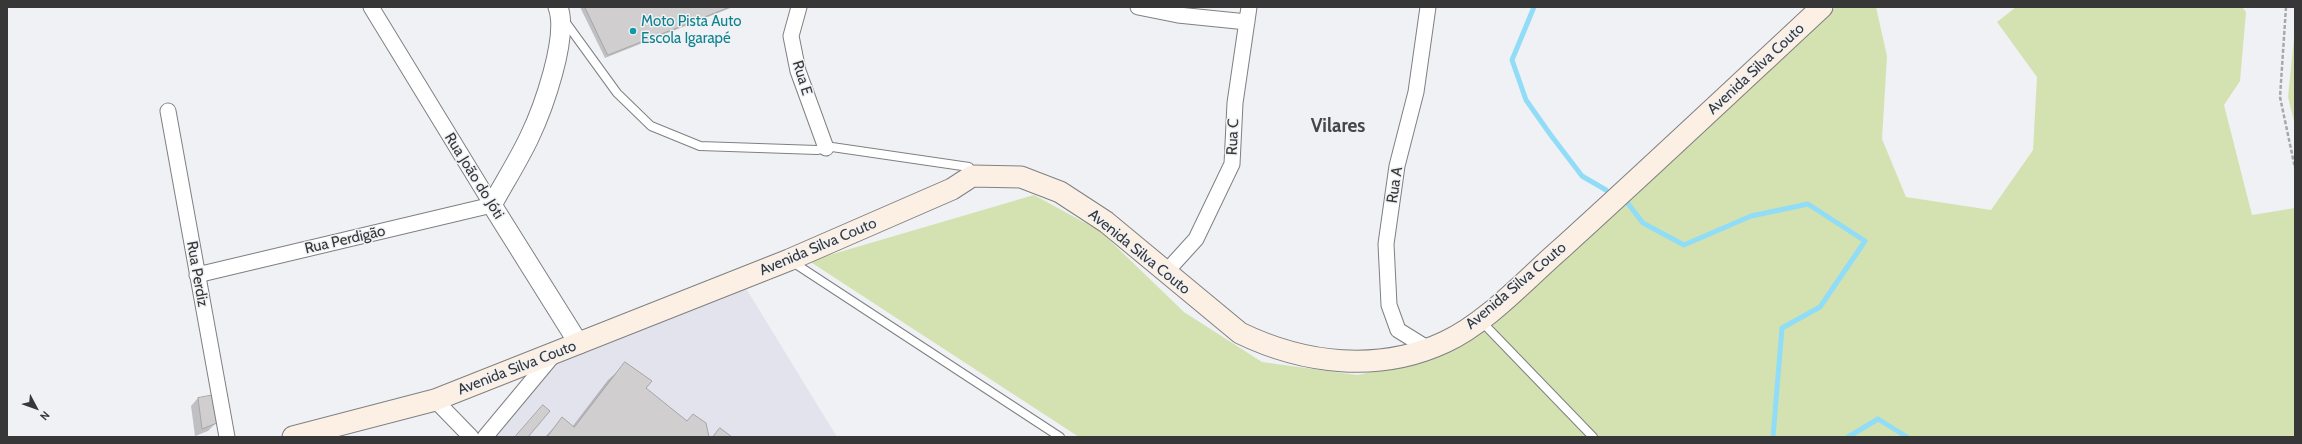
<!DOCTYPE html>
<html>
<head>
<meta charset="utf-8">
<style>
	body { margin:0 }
	#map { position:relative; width:2302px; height:444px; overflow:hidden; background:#f0f1f4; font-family:Cabin,sans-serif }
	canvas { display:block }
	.frame { position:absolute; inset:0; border:8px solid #373738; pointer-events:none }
	.north { position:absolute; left:16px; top:388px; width:40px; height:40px; -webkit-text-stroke:3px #f0f1f4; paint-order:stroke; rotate:131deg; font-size:11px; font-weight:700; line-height:16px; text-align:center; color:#373738 }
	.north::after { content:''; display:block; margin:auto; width:14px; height:18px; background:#373738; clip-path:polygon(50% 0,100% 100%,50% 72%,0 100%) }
</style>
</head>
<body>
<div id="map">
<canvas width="2302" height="444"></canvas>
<div class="frame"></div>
<div class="north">N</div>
</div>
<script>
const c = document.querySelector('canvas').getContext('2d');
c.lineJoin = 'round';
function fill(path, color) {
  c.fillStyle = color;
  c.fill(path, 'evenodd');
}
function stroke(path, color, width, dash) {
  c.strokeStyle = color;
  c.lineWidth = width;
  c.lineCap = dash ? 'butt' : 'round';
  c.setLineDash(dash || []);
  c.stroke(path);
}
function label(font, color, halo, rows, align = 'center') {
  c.font = font + ' Cabin,sans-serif';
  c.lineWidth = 3;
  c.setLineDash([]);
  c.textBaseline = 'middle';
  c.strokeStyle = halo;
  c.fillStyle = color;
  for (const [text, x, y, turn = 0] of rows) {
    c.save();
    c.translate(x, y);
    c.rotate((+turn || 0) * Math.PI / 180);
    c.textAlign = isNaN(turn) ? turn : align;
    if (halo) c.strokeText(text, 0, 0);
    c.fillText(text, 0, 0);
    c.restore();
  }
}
const built = new Path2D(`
	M 736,272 L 837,437 L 491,437 L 574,336 Z`);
const green = new Path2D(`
	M 1837,7 L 1876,7 L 1887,56 L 1882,139 L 1906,197 L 1991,210 L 2033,150 L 2037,77 L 1997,22 L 2016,7 L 2242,7 L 2246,12 L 2240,81 L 2224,105 L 2252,215 L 2295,208 L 2295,437 L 1079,437 L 809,261 L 1034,195 L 1100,231 L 1184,312 L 1262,362 L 1357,375 L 1415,363 L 1496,318 L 1620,210 L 1828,12 Z
	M 2295,28 L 2295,125 L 2288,97 Z`);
const shadow = new Path2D(`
	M 580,7 L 733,7 L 605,58 Z
	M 627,363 L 650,381 L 645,388 L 707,437 L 545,437 L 562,419 L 572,427 L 608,380 Z
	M 198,398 L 216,423 L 208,431 L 195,436 L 191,406 Z`);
const stream = new Path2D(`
	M 1534,7 L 1512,60 L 1526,100 L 1550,134 L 1582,176 L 1606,190
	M 1626,201 L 1643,223 L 1684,245 L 1751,216 L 1808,204 L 1865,241 L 1820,307 L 1782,328 L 1773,437
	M 1848,437 L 1878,419 L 1907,437`);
const building = new Path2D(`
	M 585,7 L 730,7 L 608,55 Z
	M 625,362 L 652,381 L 646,388 L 687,421 L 693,414 L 706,423 L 709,437 L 547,437 L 562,417 L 574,427 Z
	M 214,395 L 217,423 L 202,429 L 198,398 Z
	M 543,405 L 550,411 L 528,437 L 515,437 Z
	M 720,428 L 732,437 L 713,437 Z`);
const path = new Path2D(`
	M 2286,7 L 2280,97 L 2295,168`);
const service = new Path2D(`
	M 564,20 L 617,93 L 651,126 L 700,146 L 817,150 L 832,147 L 969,167 L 972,175
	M 791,261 L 1060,437
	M 1481,321 L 1593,437`);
const minor = new Path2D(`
	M 799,7 L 791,36 L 798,71 L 826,148
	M 1138,7 L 1178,15 L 1247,22
	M 168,111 L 227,437
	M 1166,272 L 1196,239 L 1232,164 L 1235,103 L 1249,7
	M 197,275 L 492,205 L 371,7
	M 1427,348 L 1398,330 L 1389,305 L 1386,244 L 1397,166 L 1416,92 L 1428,7
	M 435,400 L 471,437
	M 485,437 L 555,353`);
const tertiary = new Path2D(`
	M 558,7 C 569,37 543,109 529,138 C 518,161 504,183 492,205 L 579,344`);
const secondary = new Path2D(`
	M 293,437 L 435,400 L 789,260 L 952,189 L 972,176 L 1021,177 L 1060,192 L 1106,222 L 1240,333 C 1304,364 1379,373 1445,342 C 1488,322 1527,278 1563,247 C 1650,168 1736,87 1822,7`);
const markers = [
	[633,31,4,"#0f9aa8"]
];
const cultureNames = [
	["Moto Pista Auto",641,22],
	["Escola Igarapé",641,39]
];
const streetNames = [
	["Avenida Silva Couto",1756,69,-43],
	["Rua E",802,78,73],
	["Rua C",1233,137,-87],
	["Rua João do Jóti",474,176,58],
	["Rua A",1395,185,-81],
	["Rua Perdigão",345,240,-13],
	["Avenida Silva Couto",818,247,-23],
	["Avenida Silva Couto",1139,252,39],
	["Rua Perdiz",197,274,80],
	["Avenida Silva Couto",1516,286,-40],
	["Avenida Silva Couto",517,368,-21]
];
const districtNames = [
	["Vilares",1338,126]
];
fill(built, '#e2e3ed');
fill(green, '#d4e2b1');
fill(shadow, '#0003');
stroke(stream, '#91ddf7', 5);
fill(building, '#d1cecf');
stroke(building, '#a8a5a6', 1);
stroke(service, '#7f8083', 10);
stroke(minor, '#7f8083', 17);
stroke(tertiary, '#7f8083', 21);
stroke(secondary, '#7f8083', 23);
stroke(path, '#a7a8aa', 2.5, [4, 2]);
stroke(service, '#fff', 8);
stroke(minor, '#fff', 15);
stroke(tertiary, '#fff', 19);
stroke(secondary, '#fcf0e4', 21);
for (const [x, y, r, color] of markers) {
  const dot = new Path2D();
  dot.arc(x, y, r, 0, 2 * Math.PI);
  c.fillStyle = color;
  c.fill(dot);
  stroke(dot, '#f0f1f4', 1.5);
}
label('15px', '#0d838f', '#f0f1f4', cultureNames, 'left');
label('15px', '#373738', '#f0f1f4', streetNames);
label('bold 19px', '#464649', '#f0f1f4', districtNames);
</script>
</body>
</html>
